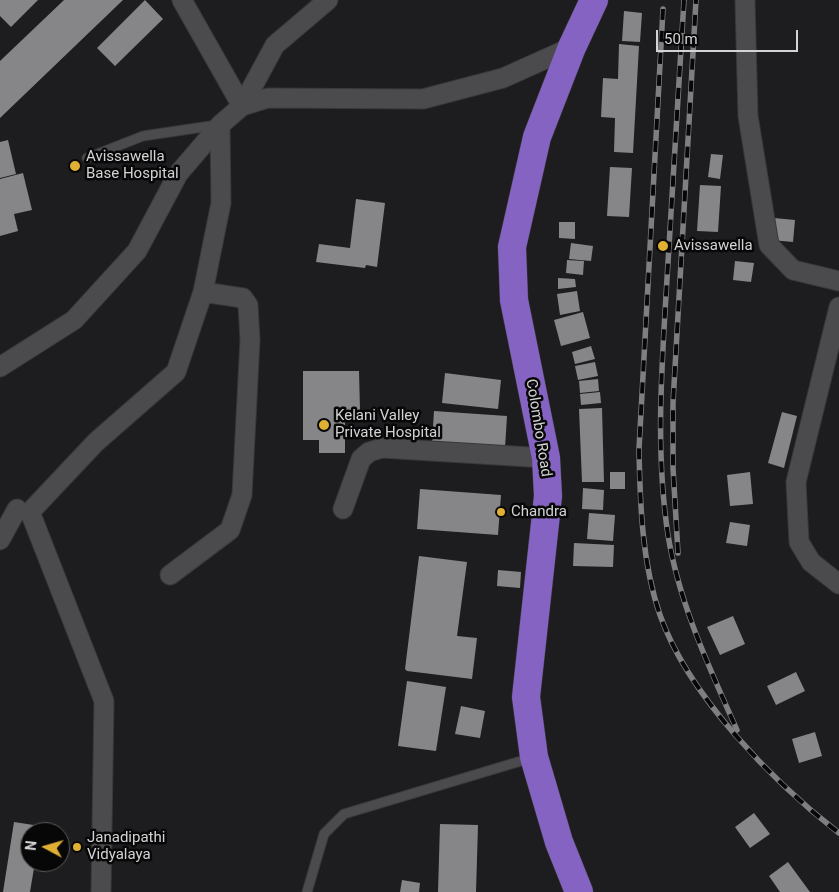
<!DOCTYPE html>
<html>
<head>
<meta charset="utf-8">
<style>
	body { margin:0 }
	#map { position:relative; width:839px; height:892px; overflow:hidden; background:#1d1d1f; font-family:Roboto,sans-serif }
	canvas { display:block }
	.north { position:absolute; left:20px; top:822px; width:50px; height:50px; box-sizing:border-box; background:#080708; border:1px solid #59595a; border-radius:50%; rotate:276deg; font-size:14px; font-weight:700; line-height:20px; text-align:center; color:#d3d3d5 }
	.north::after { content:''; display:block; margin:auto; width:18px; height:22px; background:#dfb034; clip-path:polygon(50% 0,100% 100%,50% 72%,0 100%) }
	.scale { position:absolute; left:656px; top:30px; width:142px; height:22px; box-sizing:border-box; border:2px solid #d3d3d5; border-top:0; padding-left:6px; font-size:15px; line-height:18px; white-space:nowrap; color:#d3d3d5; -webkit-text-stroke:4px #080708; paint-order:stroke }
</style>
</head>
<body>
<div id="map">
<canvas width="839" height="892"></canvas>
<div class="north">N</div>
<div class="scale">50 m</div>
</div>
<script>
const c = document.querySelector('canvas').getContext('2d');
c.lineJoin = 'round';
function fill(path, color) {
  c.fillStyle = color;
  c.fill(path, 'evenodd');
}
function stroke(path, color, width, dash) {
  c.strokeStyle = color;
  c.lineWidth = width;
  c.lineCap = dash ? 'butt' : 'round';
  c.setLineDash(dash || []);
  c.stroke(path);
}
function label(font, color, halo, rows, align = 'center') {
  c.font = font + ' Roboto,sans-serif';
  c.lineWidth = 5;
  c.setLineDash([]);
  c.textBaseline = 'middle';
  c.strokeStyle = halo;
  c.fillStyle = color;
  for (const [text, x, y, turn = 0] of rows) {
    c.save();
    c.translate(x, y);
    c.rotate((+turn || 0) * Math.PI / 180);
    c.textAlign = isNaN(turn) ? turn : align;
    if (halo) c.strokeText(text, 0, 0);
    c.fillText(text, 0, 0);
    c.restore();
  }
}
const building = new Path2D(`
	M 0,0 L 38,0 L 11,27 L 0,16 Z
	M 64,0 L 123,0 L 0,118 L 0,61 Z
	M 145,0 L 163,19 L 115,66 L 97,48 Z
	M 624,11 L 642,13 L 640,42 L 622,41 Z
	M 619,44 L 639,46 L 633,153 L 614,152 L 615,118 L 601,117 L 603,78 L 618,79 Z
	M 8,140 L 16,174 L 0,178 L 0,142 Z
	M 711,154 L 723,155 L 720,179 L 708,177 Z
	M 610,167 L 632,168 L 629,217 L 607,216 Z
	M 23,173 L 32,210 L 14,214 L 18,231 L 0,236 L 0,179 Z
	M 700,185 L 721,186 L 718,232 L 697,231 Z
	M 356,199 L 385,203 L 377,267 L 366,265 L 365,268 L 316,262 L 319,244 L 350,248 Z
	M 774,218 L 795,220 L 793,242 L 771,240 Z
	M 559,222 L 575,222 L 575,239 L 559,238 Z
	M 571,243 L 593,246 L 591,261 L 569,259 Z
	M 567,260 L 584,261 L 583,275 L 566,273 Z
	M 735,261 L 754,263 L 751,282 L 733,280 Z
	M 558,278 L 575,279 L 576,287 L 558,289 Z
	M 577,291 L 580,311 L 560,315 L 557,294 Z
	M 583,312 L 590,338 L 561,346 L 554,320 Z
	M 591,346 L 595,359 L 575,364 L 572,352 Z
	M 595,362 L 598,376 L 578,380 L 575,366 Z
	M 303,371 L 359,371 L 360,410 L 345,410 L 345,453 L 319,453 L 319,440 L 303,440 Z
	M 445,373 L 501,380 L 498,409 L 442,403 Z
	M 598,379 L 599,391 L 580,393 L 579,381 Z
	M 600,392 L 601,403 L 581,405 L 580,394 Z
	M 602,408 L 604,482 L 582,482 L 579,409 Z
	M 434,411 L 507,416 L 505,448 L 432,443 Z
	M 782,412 L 797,416 L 784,468 L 768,463 Z
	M 610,472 L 625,472 L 625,489 L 610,489 Z
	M 750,472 L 753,504 L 730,506 L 727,475 Z
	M 583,488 L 604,490 L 603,510 L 582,509 Z
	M 420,489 L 501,495 L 498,535 L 417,529 Z
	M 589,513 L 615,515 L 613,541 L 587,539 Z
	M 730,522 L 750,525 L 747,546 L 726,543 Z
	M 574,543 L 614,545 L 613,567 L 573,566 Z
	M 419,556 L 467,562 L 457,636 L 477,638 L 472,679 L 407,671 L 405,669 Z
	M 498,570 L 521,572 L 520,588 L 497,586 Z
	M 733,616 L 745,644 L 720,655 L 707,627 Z
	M 796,672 L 805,691 L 776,705 L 767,686 Z
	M 407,681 L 446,687 L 436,751 L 398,746 Z
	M 461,706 L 485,711 L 480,738 L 455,734 Z
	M 815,732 L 822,756 L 799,763 L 792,739 Z
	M 754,813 L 770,834 L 750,848 L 735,827 Z
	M 14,822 L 40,826 L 39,832 L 30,832 L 30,862 L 35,862 L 30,892 L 3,892 Z
	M 440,824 L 478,825 L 476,892 L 438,892 Z
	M 788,862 L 810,892 L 780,892 L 769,876 Z
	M 402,880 L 420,883 L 419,892 L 400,892 Z`);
const service = new Path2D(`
	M 87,158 L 143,136 L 217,125
	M 307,892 L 324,834 L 344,814 L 531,758`);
const minor = new Path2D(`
	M 182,0 L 242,106
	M 745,0 L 748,116 L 769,245 L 793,270 L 839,281
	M 242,106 L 275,45 L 328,0
	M 839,307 L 796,482 L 799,542 L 811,562 L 839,584
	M 0,367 L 74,320 L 137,251 L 178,174 L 220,125 L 242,106 L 268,98 L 423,99 L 503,78 L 572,47
	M 343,509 L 361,459 L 369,452 L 382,448 L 546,458
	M 0,540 L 17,509
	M 170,575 L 230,530 L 242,495 L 250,340 L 248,305 L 243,298 L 203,292
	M 101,892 L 104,701 L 30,512 L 96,442 L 176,372 L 203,292 L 221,203 L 220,125`);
const trunk = new Path2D(`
	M 579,892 L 559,842 L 534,757 L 526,697 L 548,496 L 546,458 L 514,300 L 512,247 L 537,137 L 572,47 L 594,0`);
const rail = new Path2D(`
	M 684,0 C 678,93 673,186 667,279 C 662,363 655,450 668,535 C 679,603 709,667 737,730
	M 663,9 L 639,449 C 640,504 642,563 660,615 C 688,695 772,781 839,833
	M 678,553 L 673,468 L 673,403 L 696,0`);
const markers = [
	[75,166,6,"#dfb034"],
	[663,246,6,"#dfb034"],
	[324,425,6,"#dfb034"],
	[501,512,5,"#dfb034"],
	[77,847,5,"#dfb034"]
];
const poiNames = [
	["Avissawella",86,157],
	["Base Hospital",86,174],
	["Avissawella",674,246],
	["Kelani Valley",335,416],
	["Private Hospital",335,433],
	["Chandra",511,512],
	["Janadipathi",87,838],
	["Vidyalaya",87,855]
];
const streetNames = [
	["Colombo Road",538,428,81]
];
fill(building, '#868689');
stroke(service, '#39383a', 11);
stroke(minor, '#39383a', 21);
stroke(trunk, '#39383a', 29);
stroke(service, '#4b4b4d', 9);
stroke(minor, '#4b4b4d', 19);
stroke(trunk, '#8463c2', 28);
stroke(rail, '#7f7f81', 5.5);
stroke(rail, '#080708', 4, [11]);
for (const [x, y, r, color] of markers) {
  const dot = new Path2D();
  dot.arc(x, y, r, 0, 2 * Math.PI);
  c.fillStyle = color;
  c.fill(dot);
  stroke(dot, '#080708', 2);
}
label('15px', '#d3d3d5', '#080708', poiNames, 'left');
label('15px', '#d3d3d5', '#080708', streetNames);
</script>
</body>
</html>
